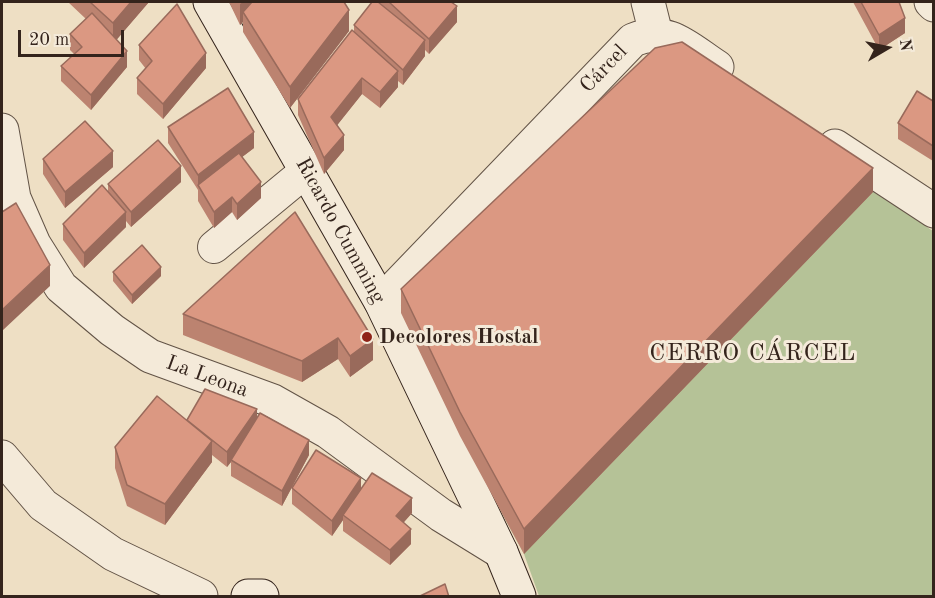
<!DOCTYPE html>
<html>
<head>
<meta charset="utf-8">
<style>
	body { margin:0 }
	#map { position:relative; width:935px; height:598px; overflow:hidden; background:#eedfc4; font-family:"Old Standard TT",serif }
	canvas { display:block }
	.frame { position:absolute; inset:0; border:3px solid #34241c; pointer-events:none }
	.north { position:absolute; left:857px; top:18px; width:60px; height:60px; -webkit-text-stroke:4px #f4ead9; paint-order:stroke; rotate:81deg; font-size:16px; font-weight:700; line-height:24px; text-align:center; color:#34241c }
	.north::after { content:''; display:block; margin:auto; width:21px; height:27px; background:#34241c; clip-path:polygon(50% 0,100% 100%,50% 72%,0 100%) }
	.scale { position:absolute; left:18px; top:30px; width:106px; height:27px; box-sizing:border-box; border:3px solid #34241c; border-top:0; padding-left:8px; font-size:18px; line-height:21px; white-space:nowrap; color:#34241c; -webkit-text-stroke:4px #f4ead9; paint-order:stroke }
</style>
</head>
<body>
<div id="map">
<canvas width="935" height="598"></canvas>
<div class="frame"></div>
<div class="north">N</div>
<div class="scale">20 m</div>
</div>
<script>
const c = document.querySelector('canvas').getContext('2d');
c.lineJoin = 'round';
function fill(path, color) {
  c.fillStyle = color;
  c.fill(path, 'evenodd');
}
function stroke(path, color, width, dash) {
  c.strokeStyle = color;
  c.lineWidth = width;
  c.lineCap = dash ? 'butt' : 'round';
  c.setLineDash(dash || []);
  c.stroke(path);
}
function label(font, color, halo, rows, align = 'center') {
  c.font = font + ' "Old Standard TT",serif';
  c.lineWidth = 6;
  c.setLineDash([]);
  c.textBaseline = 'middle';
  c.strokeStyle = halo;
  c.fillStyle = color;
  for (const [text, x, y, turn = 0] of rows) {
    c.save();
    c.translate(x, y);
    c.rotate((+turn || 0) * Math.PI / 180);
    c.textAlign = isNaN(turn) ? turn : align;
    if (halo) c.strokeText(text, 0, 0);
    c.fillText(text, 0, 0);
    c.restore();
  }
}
const green = new Path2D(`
	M 682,67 L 933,231 L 933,596 L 539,596 L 524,554 L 460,436 Z`);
const pedestrian = new Path2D(`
	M 214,247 L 306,171`);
const minor = new Path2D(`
	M 648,2 L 656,34
	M 931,2 L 934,5
	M 2,130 L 14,198 L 34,244 L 61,287 L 112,330 L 150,356 L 273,401 L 328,432 L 441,515 L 501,552
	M 835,146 L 934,211
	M 381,302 L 633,40 C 668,25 689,49 717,67
	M 2,457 L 43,505 L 113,554 L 201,596`);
const secondary = new Path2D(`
	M 210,2 L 381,302 L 501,552 L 519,596
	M 248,596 L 262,596`);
const wall = new Path2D(`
	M 68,2 L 149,2 L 116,40 L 127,67 L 91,110 L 61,81 L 61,66 L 74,54 L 70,50 L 70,34 L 86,19 Z
	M 229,2 L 344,2 L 349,31 L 290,108 L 243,32 L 243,22 L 240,25 Z
	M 380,2 L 451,2 L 457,22 L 429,54 L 425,50 L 425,56 L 403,85 L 398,81 L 398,87 L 380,108 L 362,94 L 337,125 L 344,150 L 324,174 L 298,115 L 298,99 L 354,32 L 354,25 L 380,3 Z
	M 853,2 L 899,2 L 905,33 L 879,50 Z
	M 139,45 L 206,68 L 163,119 L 137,94 L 137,78 L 146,69 L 139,60 Z
	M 933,101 L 933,161 L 898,139 L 898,123 Z
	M 168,127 L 254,148 L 242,157 L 261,198 L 237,220 L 232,212 L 214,228 L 198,201 L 198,190 L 168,143 Z
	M 43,159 L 113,167 L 65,208 L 43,174 Z
	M 181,182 L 131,227 L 126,221 L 126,227 L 84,268 L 63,240 L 63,224 L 108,192 L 108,184 Z
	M 873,192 L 524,554 L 460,436 L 401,313 L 401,289 Z
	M 295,212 L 373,360 L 350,377 L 338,359 L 302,382 L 183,335 L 183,314 Z
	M 113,272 L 161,276 L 132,304 L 113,281 Z
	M 257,417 L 309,455 L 282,506 L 231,476 L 231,462 L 227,467 L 212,455 L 212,462 L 165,525 L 127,506 L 115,468 L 115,447 L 187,420 Z
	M 292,488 L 361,489 L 412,513 L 404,522 L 411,544 L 390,565 L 343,531 L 343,520 L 332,536 L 292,504 Z`);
const shadedWall = new Path2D(`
	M 131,2 L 149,2 L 113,44 L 113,23 Z
	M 243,2 L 262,2 L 243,12 L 243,22 L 240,25 L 240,4 Z
	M 457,6 L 457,22 L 429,54 L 429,39 Z
	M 349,10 L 349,31 L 290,108 L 290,87 Z
	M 905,18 L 905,33 L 879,50 L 879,35 Z
	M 425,40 L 425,56 L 403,85 L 403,70 Z
	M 127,51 L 127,67 L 91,110 L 91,95 Z
	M 206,53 L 206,68 L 163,119 L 163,104 Z
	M 398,71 L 398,87 L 380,108 L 380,92 Z
	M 362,78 L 362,94 L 331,133 L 331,117 Z
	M 254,132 L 254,148 L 200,189 L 198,186 L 198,175 Z
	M 344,135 L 344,150 L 324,174 L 324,158 Z
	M 113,151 L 113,167 L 65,208 L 65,192 Z
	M 181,166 L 181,182 L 131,227 L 131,212 Z
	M 873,168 L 873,192 L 524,554 L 524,529 Z
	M 261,182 L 261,198 L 237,220 L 237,204 Z
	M 232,197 L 232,212 L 214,228 L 214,212 Z
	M 126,212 L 126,227 L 84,268 L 84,253 Z
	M 50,265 L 50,286 L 2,331 L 2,310 Z
	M 161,267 L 161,276 L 132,304 L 132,295 Z
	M 338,338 L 338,359 L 302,382 L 302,361 Z
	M 373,339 L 373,360 L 350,377 L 350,356 Z
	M 257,409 L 257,425 L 231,460 L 231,462 L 227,467 L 227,452 Z
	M 309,440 L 309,455 L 282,506 L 282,491 Z
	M 212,441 L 212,462 L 165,525 L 165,504 Z
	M 361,478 L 361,494 L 343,515 L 343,520 L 332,536 L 332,521 Z
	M 412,498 L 412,513 L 396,531 L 396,516 Z
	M 411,529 L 411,544 L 390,565 L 390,550 Z`);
const building = new Path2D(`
	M 90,2 L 131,2 L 113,23 Z
	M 252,2 L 344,2 L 349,10 L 290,87 L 243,12 Z
	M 372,2 L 378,2 L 425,40 L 403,70 L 354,25 Z
	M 389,2 L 451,2 L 457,6 L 429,39 Z
	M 861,2 L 899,2 L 905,18 L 879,35 Z
	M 177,4 L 206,53 L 163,104 L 137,78 L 152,61 L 139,45 Z
	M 92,13 L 127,51 L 91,95 L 61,66 L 82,47 L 70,34 Z
	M 352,30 L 398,71 L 380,92 L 362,78 L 331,117 L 344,135 L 324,158 L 298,99 Z
	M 682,42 L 873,168 L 524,529 L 460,412 L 401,289 L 655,48 Z
	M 228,88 L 254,132 L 198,175 L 168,127 Z
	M 917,91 L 933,101 L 933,146 L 898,123 Z
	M 85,121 L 113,151 L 65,192 L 43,159 Z
	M 158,140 L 181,166 L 131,212 L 108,184 Z
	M 239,153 L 261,182 L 237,204 L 232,197 L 214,212 L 198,185 Z
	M 102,185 L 126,212 L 84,253 L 63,224 Z
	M 16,203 L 50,265 L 2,310 L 2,212 Z
	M 295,212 L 373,339 L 350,356 L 338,338 L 302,361 L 183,314 Z
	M 142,245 L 161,267 L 132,295 L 113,272 Z
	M 205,389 L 257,409 L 227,452 L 187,420 Z
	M 157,396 L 212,441 L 165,504 L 127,485 L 115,447 Z
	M 260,413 L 309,440 L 282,491 L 231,460 Z
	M 316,450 L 361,478 L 332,521 L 292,488 Z
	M 372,473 L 412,498 L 396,516 L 411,529 L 390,550 L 343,515 Z
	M 445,584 L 449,597 L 418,597 Z`);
const markers = [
	[367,337,6,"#8f2418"]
];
const streetNames = [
	["Cárcel",604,69,-46],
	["Ricardo Cumming",340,231,61],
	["La Leona",207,377,20]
];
const poiNames = [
	["Decolores Hostal",379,337]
];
const quarterNames = [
	["CERRO CÁRCEL",753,354]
];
fill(green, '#b5c297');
stroke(pedestrian, '#625346', 34);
stroke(minor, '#625346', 35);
stroke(secondary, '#34241c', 35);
stroke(pedestrian, '#f4ead9', 32);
stroke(minor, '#f4ead9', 33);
stroke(secondary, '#f4ead9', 33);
fill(wall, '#bc8370');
fill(shadedWall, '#996a5b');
fill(building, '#db9882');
stroke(building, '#996a5b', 1.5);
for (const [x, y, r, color] of markers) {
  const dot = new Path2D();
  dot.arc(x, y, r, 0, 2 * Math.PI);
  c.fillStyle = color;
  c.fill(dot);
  stroke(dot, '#f4ead9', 2);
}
label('21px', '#34241c', '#f4ead9', streetNames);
label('bold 21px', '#34241c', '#f4ead9', poiNames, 'left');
c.letterSpacing = '1.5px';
label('24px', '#34241c', '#f4ead9', quarterNames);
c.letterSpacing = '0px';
</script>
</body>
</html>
